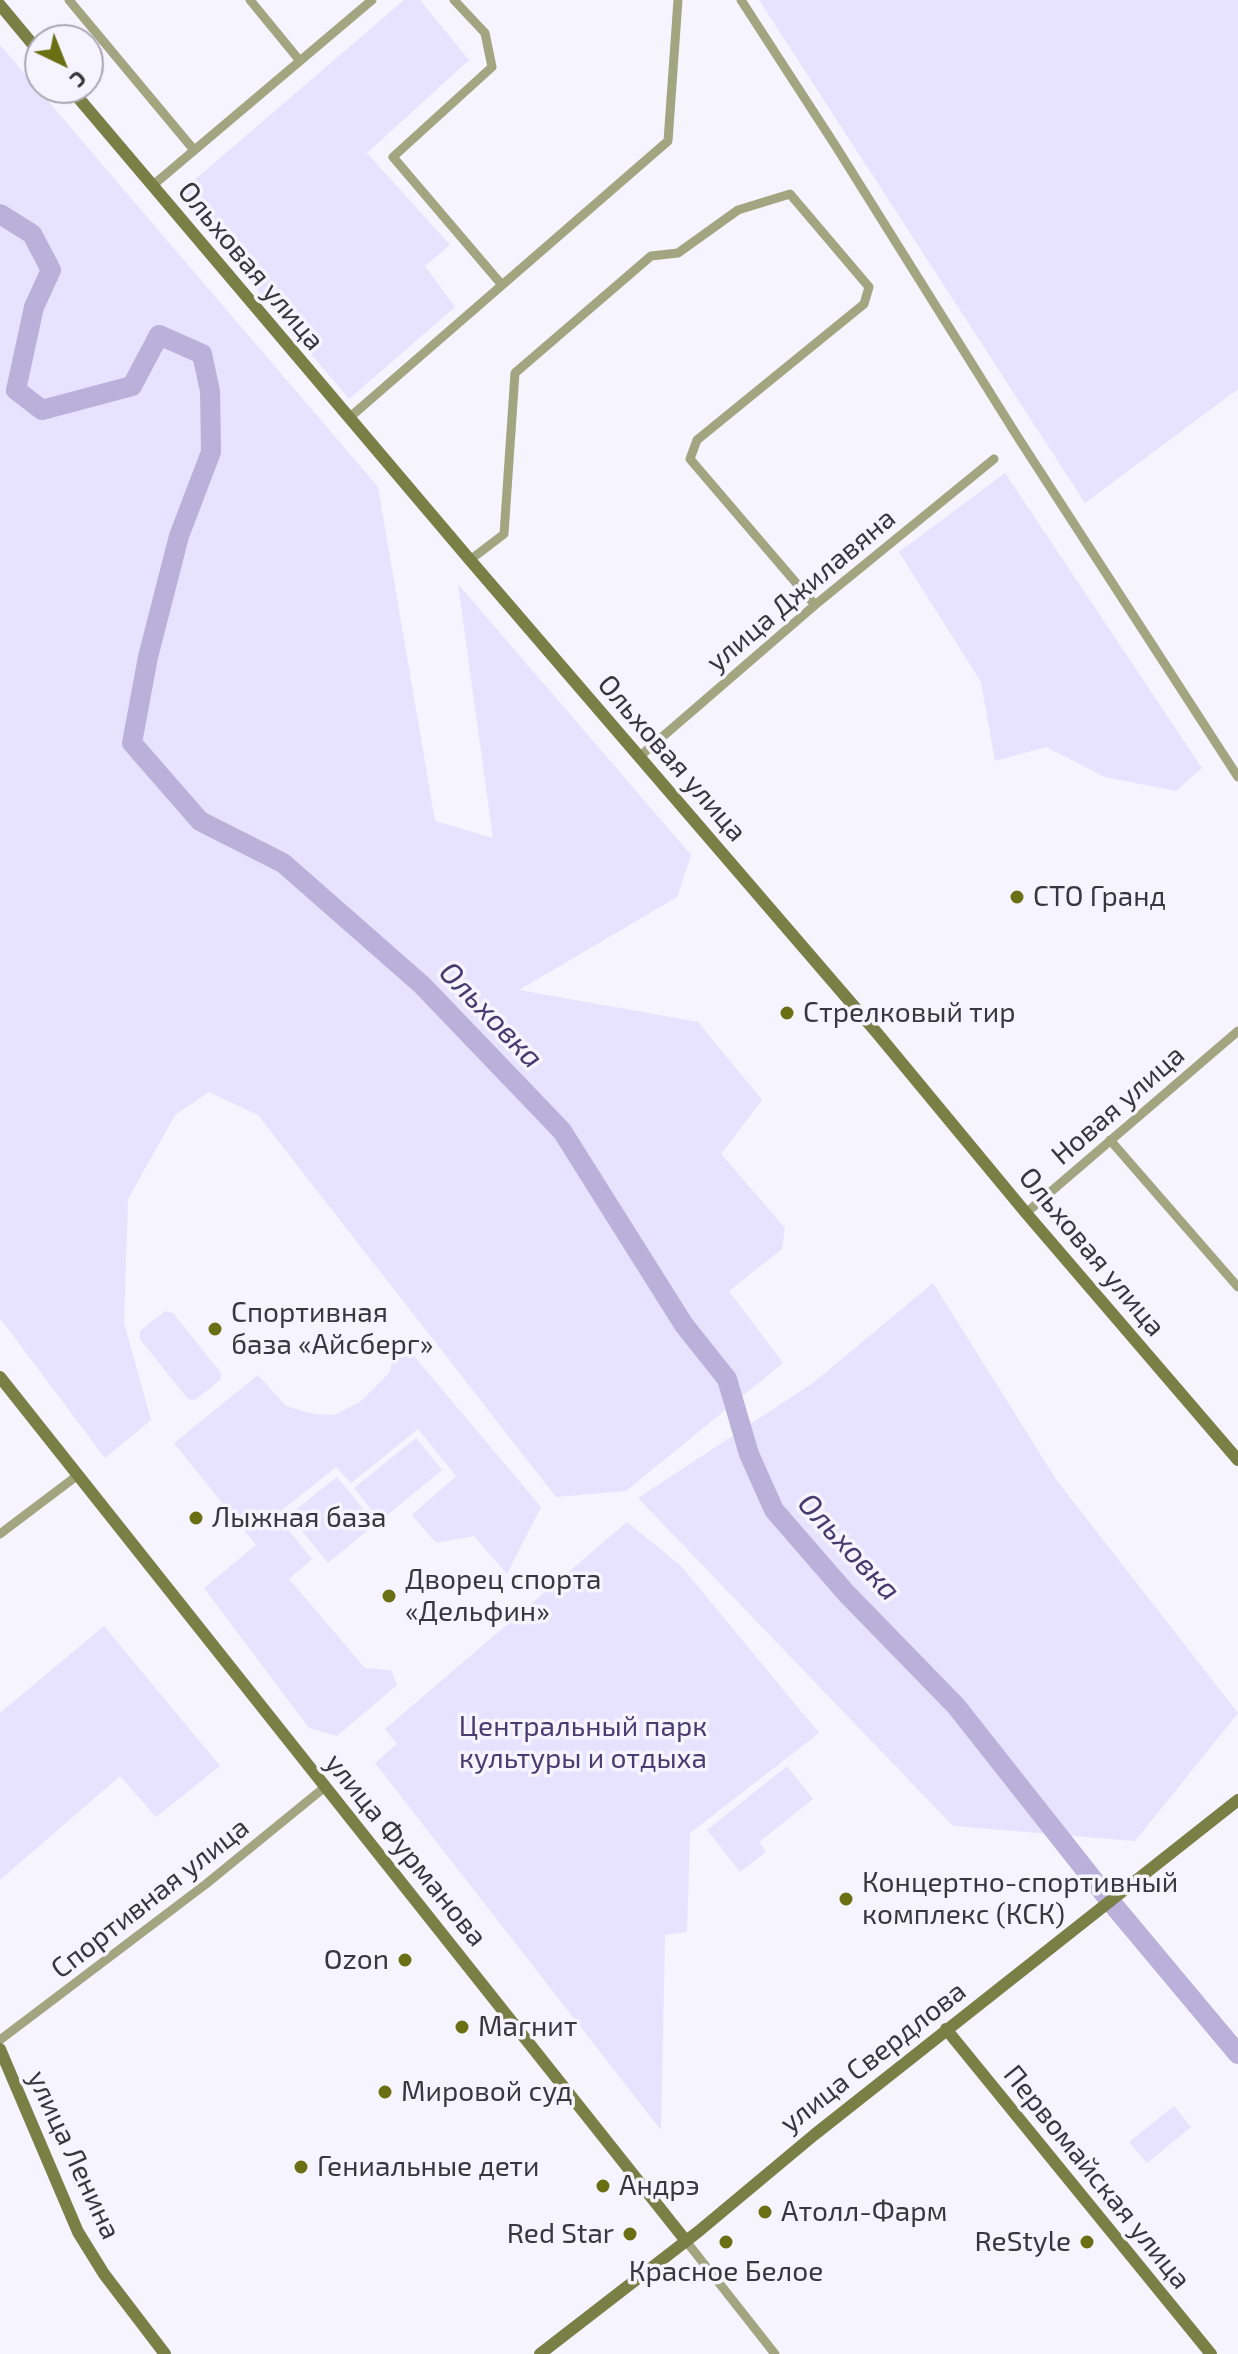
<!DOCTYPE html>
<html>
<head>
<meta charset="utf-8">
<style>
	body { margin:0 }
	#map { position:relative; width:1238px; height:2354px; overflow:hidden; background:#f6f4fe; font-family:"Exo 2",sans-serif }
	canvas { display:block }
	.north { position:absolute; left:24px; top:24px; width:80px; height:80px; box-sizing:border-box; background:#f6f4fe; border:2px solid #aaa8b1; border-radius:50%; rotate:137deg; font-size:22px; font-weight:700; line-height:32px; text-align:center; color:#38373d }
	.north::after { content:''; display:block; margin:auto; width:28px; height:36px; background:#6b6f14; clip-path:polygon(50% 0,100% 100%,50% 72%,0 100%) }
</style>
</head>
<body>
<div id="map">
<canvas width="1238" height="2354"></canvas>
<div class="north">С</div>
</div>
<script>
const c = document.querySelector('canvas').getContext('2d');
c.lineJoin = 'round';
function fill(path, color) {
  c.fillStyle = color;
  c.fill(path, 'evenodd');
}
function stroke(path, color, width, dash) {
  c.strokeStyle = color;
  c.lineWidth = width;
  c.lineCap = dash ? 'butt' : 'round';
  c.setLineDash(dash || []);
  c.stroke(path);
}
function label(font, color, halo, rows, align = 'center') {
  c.font = font + ' "Exo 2",sans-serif';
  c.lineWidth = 7;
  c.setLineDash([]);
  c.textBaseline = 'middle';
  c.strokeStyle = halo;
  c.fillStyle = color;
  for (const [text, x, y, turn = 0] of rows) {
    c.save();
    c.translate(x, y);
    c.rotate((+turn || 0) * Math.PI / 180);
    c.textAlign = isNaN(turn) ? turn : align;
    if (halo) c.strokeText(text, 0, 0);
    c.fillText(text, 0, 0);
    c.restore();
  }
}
const green = new Path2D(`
	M 404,0 L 420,0 L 469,60 L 367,153 L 450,245 L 425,266 L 455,307 L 349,399 L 177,195 Z
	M 759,0 L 1238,0 L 1238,389 L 1085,503 Z
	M 0,45 L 378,487 L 435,821 L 493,838 L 458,584 L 691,855 L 677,897 L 519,990 L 698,1022 L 762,1100 L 721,1154 L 785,1228 L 782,1249 L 729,1291 L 783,1363 L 626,1491 L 556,1497 L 258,1115 L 209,1092 L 175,1115 L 128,1199 L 124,1323 L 151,1420 L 105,1458 L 0,1318 Z
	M 1005,473 L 1202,768 L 1176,791 L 1105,777 L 1046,747 L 995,761 L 981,682 L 899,552 Z
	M 933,1283 L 1057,1481 L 1238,1713 L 1135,1841 L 953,1826 L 638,1498 L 813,1383 Z
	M 165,1311 L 173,1313 L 221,1373 L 220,1380 L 195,1400 L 188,1399 L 140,1339 L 140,1331 Z
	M 397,1336 L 541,1507 L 507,1574 L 474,1536 L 436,1543 L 412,1515 L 456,1476 L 418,1429 L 351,1483 L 336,1467 L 276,1515 L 312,1559 L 289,1579 L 365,1668 L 391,1670 L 397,1685 L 337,1736 L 309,1728 L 204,1588 L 256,1545 L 174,1443 L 258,1375 L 286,1406 L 313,1414 L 335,1415 L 361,1401 L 390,1372 Z
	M 416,1438 L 442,1470 L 380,1521 L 354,1488 Z
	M 337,1477 L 375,1524 L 328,1563 L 289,1515 Z
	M 627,1522 L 681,1566 L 819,1733 L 690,1833 L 687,1932 L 665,1935 L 661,2130 L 375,1763 L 397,1744 L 385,1729 Z
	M 104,1626 L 220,1766 L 156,1817 L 120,1776 L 0,1880 L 0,1713 Z
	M 787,1766 L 813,1799 L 759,1842 L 766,1852 L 740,1872 L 707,1830 Z
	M 1174,2106 L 1191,2127 L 1147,2163 L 1129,2142 Z`);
const river = new Path2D(`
	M 0,214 L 32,234 L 51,270 L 34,307 L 16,390 L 42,410 L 132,386 L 159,335 L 202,354 L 210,391 L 211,452 L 179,536 L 148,657 L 132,743 L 200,821 L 283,863 L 422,985 L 562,1131 L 684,1325 L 727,1379 L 749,1454 L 774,1510 L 846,1593 L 956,1706 L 1110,1901 L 1238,2054`);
const minor = new Path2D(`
	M 69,0 L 194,150
	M 250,0 L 300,61
	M 454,0 L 485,33 L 492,67 L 393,157 L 502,285
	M 741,0 L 835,145 L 1019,439 L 1238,777
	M 152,186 L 372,0
	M 349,418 L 668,141 L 678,0
	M 470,560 L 504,534 L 515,373 L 651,256 L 678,253 L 738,210 L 790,194 L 869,287 L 864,304 L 697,440 L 690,459 L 815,605
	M 639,757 L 815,605 L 994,459
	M 1110,1140 L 1238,1287
	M 1026,1213 L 1238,1031
	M 0,1534 L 78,1475
	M 0,2040 L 206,1884 L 325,1787
	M 686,2241 L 775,2354`);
const secondary = new Path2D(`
	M 0,5 L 40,53
	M 70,88 L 470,560 L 877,1033 L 1026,1213 L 1238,1460
	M 0,1377 L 686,2241
	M 946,2029 L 1211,2354
	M 0,2049 L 78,2232 L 104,2274 L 165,2354
	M 540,2354 L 699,2231 L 814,2135 L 1238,1800`);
const markers = [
	[1017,897,8,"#6b6f14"],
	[787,1013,8,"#6b6f14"],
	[215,1329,8,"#6b6f14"],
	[196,1518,8,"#6b6f14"],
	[389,1596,8,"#6b6f14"],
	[846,1899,8,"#6b6f14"],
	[405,1960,8,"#6b6f14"],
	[462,2027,8,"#6b6f14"],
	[385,2092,8,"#6b6f14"],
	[301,2167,8,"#6b6f14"],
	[603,2186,8,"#6b6f14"],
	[765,2212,8,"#6b6f14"],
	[630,2234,8,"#6b6f14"],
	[726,2242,8,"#6b6f14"],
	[1087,2242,8,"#6b6f14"]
];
const streetNames = [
	["Ольховая улица",251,266,50],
	["улица Джилавяна",801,590,-40],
	["Ольховая улица",672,758,49],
	["Новая улица",1118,1105,-41],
	["Ольховая улица",1092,1252,50],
	["улица Фурманова",406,1850,51],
	["Спортивная улица",150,1898,-38],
	["улица Свердлова",873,2057,-38],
	["улица Ленина",74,2155,65],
	["Первомайская улица",1097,2177,51]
];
const poiNames = [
	["СТО Гранд",1033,897],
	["Стрелковый тир",803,1013],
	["Спортивная",231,1313],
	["база «Айсберг»",231,1345],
	["Лыжная база",212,1518],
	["Дворец спорта",405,1580],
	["«Дельфин»",405,1612],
	["Концертно-спортивный",862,1883],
	["комплекс (КСК)",862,1915],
	["Ozon",389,1960,"right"],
	["Магнит",478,2027],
	["Мировой суд",401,2092],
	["Гениальные дети",317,2167],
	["Андрэ",619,2186],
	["Атолл-Фарм",781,2212],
	["Red Star",614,2234,"right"],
	["ReStyle",1071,2242,"right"],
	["Красное Белое",726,2272,"center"]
];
const parkNames = [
	["Центральный парк",583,1727],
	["культуры и отдыха",583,1759]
];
const waterNames = [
	["Ольховка",491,1015,46],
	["Ольховка",849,1547,47]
];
fill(green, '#e7e2fe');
stroke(river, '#bab1da', 20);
stroke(minor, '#a2a680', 9);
stroke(secondary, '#7a7f45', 12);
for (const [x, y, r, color] of markers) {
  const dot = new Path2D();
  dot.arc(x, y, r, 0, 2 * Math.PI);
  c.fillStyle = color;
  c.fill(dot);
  stroke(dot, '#f6f4fe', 3);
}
label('28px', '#38373d', '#f6f4fe', streetNames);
label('28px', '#38373d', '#f6f4fe', poiNames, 'left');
label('28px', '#4a3c71', '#f6f4fe', parkNames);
label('italic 30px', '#48396e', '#f6f4fe', waterNames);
</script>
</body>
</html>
